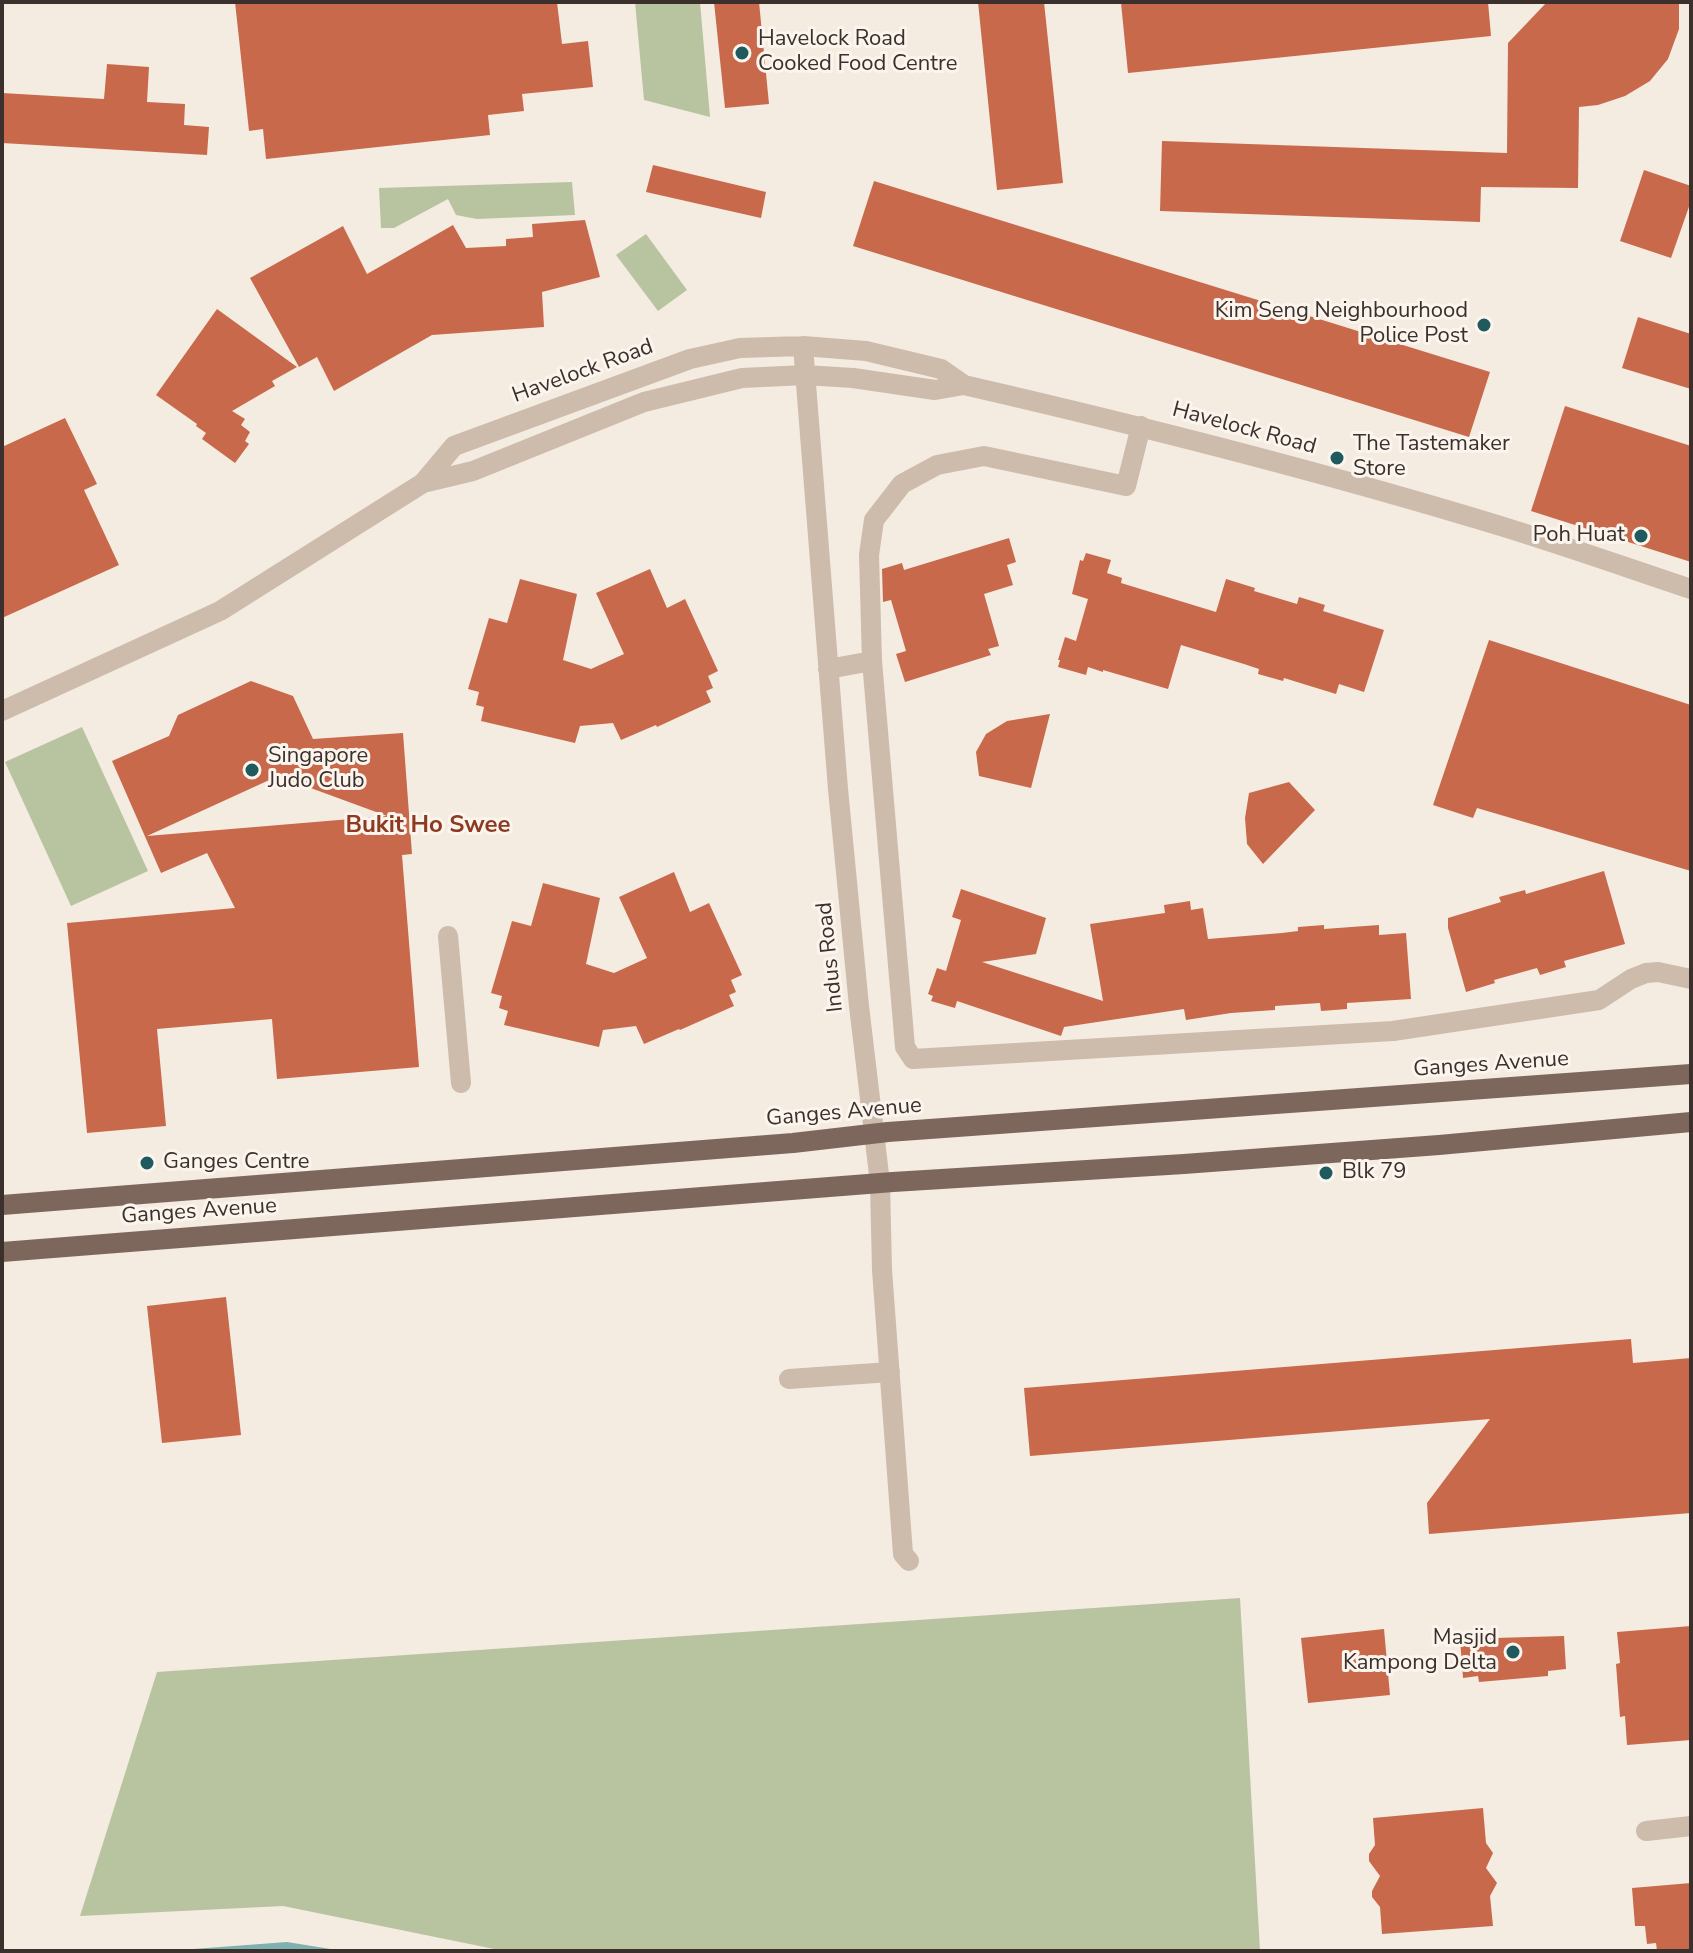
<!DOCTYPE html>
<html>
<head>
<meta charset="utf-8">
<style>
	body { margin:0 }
	#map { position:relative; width:1693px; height:1953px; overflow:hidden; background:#f4ebe1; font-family:"Nunito Sans",sans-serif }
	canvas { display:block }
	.frame { position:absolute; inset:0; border:4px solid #3b302b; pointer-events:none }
</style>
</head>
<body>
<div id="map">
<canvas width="1693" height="1953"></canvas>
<div class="frame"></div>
</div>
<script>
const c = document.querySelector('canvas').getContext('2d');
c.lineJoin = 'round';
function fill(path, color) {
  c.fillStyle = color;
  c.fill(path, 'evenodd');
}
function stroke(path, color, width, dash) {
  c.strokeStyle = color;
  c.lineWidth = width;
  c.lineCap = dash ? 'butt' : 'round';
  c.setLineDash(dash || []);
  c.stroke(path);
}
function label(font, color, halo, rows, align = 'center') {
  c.font = font + ' "Nunito Sans",sans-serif';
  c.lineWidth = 6;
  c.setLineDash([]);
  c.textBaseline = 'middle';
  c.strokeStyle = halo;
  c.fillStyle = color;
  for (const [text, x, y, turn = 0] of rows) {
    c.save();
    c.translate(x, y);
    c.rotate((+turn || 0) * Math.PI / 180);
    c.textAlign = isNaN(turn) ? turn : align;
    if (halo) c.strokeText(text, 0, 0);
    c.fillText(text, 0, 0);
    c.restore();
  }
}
const green = new Path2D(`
	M 635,2 L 700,2 L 710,117 L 644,100 Z
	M 572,182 L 575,215 L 477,219 L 456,215 L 448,199 L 394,228 L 381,228 L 379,188 Z
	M 646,234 L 687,290 L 658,311 L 616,255 Z
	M 82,727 L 148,871 L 71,906 L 5,762 Z
	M 1240,1598 L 1260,1951 L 504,1951 L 283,1906 L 80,1916 L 157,1672 Z`);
const water = new Path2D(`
	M 287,1942 L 343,1951 L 167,1951 Z`);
const building = new Path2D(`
	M 235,2 L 557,2 L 562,44 L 588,41 L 593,87 L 522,94 L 524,111 L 488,115 L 490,135 L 266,159 L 263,129 L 249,131 Z
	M 714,2 L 759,2 L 769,104 L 725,108 Z
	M 978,2 L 1044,2 L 1063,183 L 997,190 Z
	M 1134,2 L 1488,2 L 1491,36 L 1128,73 L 1121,3 Z
	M 1547,2 L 1679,2 L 1679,29 L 1668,59 L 1650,81 L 1625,96 L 1598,105 L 1579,107 L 1578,188 L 1481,187 L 1480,222 L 1160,211 L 1162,141 L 1507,153 L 1508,43 Z
	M 107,64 L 149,67 L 147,102 L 185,104 L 184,125 L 209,127 L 207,155 L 2,143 L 2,93 L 104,99 Z
	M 653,165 L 766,192 L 761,218 L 646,192 Z
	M 1644,170 L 1691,186 L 1691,201 L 1671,258 L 1620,241 Z
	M 874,181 L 1490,372 L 1469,437 L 853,246 Z
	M 585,220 L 600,277 L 542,292 L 544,327 L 432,335 L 334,391 L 317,357 L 299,367 L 250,278 L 343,226 L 367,274 L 453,225 L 466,248 L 506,246 L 506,239 L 533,237 L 532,224 Z
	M 217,309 L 297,367 L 272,381 L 275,386 L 232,411 L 245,419 L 241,425 L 250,432 L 245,441 L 249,444 L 235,463 L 202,439 L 206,433 L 196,426 L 197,424 L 156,395 Z
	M 1638,317 L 1691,334 L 1691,389 L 1622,368 Z
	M 1565,406 L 1691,446 L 1691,562 L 1531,511 Z
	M 65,418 L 97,484 L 84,490 L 119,565 L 2,618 L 2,447 Z
	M 1009,538 L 1016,562 L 1007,565 L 1013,585 L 984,594 L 999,646 L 988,649 L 991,655 L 905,682 L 896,654 L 906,651 L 891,600 L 883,602 L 882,569 L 902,563 L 904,570 Z
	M 1086,553 L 1111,560 L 1107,573 L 1122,578 L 1121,583 L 1216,612 L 1226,579 L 1255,588 L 1254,591 L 1297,604 L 1299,597 L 1325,605 L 1323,611 L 1384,630 L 1364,692 L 1339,684 L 1336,694 L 1284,678 L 1283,681 L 1258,674 L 1259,669 L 1244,664 L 1181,645 L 1168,689 L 1103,670 L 1103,672 L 1088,667 L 1086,675 L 1058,667 L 1060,660 L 1058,660 L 1065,637 L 1076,641 L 1088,599 L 1072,594 L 1080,560 L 1083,561 Z
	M 650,569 L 667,608 L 685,599 L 718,671 L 708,676 L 713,688 L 706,691 L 711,702 L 657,727 L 656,725 L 621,740 L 613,723 L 580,726 L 575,743 L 481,721 L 484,707 L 476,705 L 479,692 L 468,689 L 489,618 L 507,623 L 520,579 L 577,594 L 563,660 L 591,669 L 624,654 L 596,593 Z
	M 1489,640 L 1691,705 L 1691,871 L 1477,808 L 1473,818 L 1433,805 Z
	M 251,681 L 293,696 L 313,739 L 403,733 L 412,854 L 402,855 L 419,1067 L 277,1079 L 272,1019 L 157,1029 L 166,1126 L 87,1133 L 67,923 L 235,908 L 207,853 L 161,873 L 112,761 L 169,736 L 178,715 ZM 278,776 L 387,816 L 147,836 Z
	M 1050,714 L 1031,788 L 979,776 L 976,752 L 986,734 L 1007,721 Z
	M 1289,782 L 1315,810 L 1263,864 L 1247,844 L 1245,818 L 1249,793 Z
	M 1604,871 L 1625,944 L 1564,961 L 1566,967 L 1540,975 L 1537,968 L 1494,980 L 1495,983 L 1466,992 L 1448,928 L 1448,918 L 1501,902 L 1499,897 L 1525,890 L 1526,894 Z
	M 674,872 L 690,912 L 709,903 L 742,975 L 731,980 L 736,992 L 729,995 L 734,1006 L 680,1030 L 679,1029 L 644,1044 L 636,1026 L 603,1030 L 599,1047 L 504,1025 L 508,1011 L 499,1008 L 502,996 L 491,993 L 512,921 L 531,926 L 543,883 L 600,898 L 586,964 L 614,973 L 647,958 L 619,897 Z
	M 961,889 L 1046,918 L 1036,954 L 982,962 L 1103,1001 L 1090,924 L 1165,913 L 1164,905 L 1190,901 L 1191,910 L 1203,908 L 1208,939 L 1282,933 L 1298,931 L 1298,927 L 1324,925 L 1324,929 L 1379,925 L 1379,935 L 1406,933 L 1411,999 L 1347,1003 L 1347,1009 L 1321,1011 L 1320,1003 L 1275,1006 L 1275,1010 L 1231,1013 L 1186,1020 L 1184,1009 L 1064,1027 L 1061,1036 L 957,1001 L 955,1008 L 931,1001 L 933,996 L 928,994 L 937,968 L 946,971 L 961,920 L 952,917 Z
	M 226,1297 L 241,1435 L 162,1443 L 147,1306 Z
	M 1631,1339 L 1633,1363 L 1691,1358 L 1691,1513 L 1429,1534 L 1427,1503 L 1490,1419 L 1030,1456 L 1024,1388 Z
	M 1691,1626 L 1691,1740 L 1627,1745 L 1625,1716 L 1620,1717 L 1616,1664 L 1620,1663 L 1617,1632 Z
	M 1384,1629 L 1390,1695 L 1308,1703 L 1301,1638 Z
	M 1564,1636 L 1566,1669 L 1548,1671 L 1548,1676 L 1479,1682 L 1478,1676 L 1463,1678 L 1460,1639 Z
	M 1483,1808 L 1486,1843 L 1493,1853 L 1486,1868 L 1497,1883 L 1490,1896 L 1493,1926 L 1382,1934 L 1380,1907 L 1372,1897 L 1372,1891 L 1380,1876 L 1369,1861 L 1369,1854 L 1375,1845 L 1373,1818 Z
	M 1691,1883 L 1691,1951 L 1657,1951 L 1656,1943 L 1647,1944 L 1645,1926 L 1635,1926 L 1632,1888 Z`);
const minor = new Path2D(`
	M 803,346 L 838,789 L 859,1006 L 880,1183 L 882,1270 L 903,1554 L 909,1561
	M 1141,426 L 1126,486 L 984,456 L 937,465 L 902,484 L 874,520 L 869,555 L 872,661 L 905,1047 L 913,1059 L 1393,1031 L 1599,1000 L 1631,979 L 1646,973 L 1658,972 L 1691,979
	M 423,483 L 473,471 L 644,402 L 742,378 L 805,375 L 853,378 L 935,390 L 964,385
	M 828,669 L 872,661
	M 2,711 L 220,611 L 423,483 L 454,446 L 690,359 L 740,348 L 803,346 L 866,351 L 941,369 L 964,385 C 1142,426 1319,471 1494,524 C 1560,544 1625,567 1691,589
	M 448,936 L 461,1083
	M 789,1379 L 890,1372
	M 1646,1831 L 1691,1826`);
const major = new Path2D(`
	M 2,1205 L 793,1143 L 888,1132 L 1691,1074
	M 2,1252 L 893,1182 L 1184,1164 L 1439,1145 L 1691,1122`);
const markers = [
	[742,53,8,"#1f5a5e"],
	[1484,325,8,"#1f5a5e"],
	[1337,458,8,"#1f5a5e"],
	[1641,536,8,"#1f5a5e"],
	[252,770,8,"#1f5a5e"],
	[147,1163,8,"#1f5a5e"],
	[1326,1173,8,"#1f5a5e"],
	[1513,1652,8,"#1f5a5e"]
];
const poiNames = [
	["Havelock Road",758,40],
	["Cooked Food Centre",758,65],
	["Kim Seng Neighbourhood",1468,312,"right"],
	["Police Post",1468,337,"right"],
	["The Tastemaker",1353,445],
	["Store",1353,470],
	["Poh Huat",1625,536,"right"],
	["Singapore",268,757],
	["Judo Club",268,782],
	["Ganges Centre",163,1163],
	["Blk 79",1342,1173],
	["Masjid",1497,1639,"right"],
	["Kampong Delta",1497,1664,"right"]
];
const streetNames = [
	["Havelock Road",583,372,-20],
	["Havelock Road",1244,429,15],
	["Indus Road",831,957,-96],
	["Ganges Avenue",1491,1065,-4],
	["Ganges Avenue",844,1113,-5],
	["Ganges Avenue",199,1212,-4]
];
const neighbourhoodNames = [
	["Bukit Ho Swee",428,826]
];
fill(green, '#b8c4a0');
fill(water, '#7fb0b2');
fill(building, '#c8694b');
stroke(minor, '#cdbbac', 20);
stroke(major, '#7d675c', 20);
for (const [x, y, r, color] of markers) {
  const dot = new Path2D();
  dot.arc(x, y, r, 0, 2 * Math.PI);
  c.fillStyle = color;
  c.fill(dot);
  stroke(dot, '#fbf5ee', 3);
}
label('22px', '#3b302b', '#fbf5ee', poiNames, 'left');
label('22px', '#3b302b', '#fbf5ee', streetNames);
label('bold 24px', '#8c3b22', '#fbf5ee', neighbourhoodNames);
</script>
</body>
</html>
